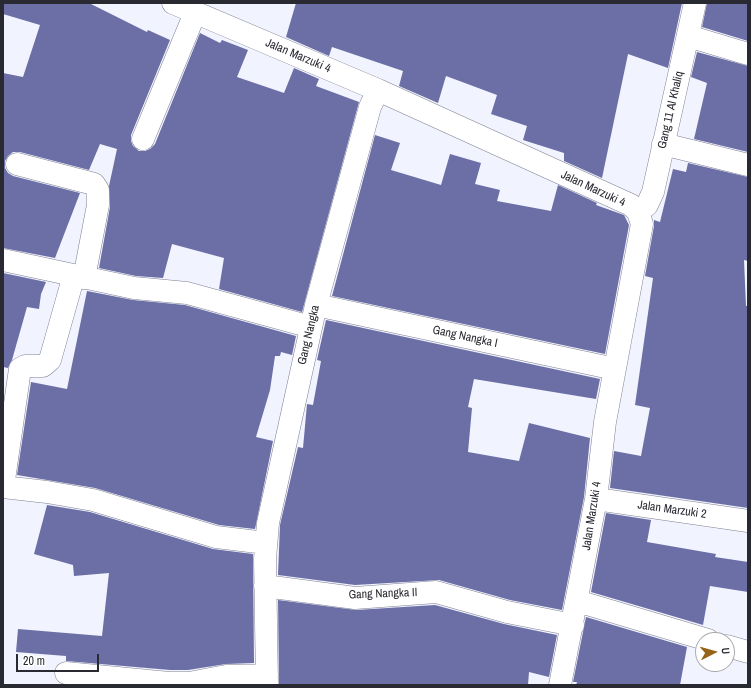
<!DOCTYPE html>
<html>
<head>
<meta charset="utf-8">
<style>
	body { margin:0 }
	#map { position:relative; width:751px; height:688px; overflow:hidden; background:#f1f3fe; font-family:"Archivo Narrow",sans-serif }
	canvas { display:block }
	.frame { position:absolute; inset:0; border:4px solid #292a31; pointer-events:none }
	.north { position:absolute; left:695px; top:632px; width:40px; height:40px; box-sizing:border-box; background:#fff; border:1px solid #a9aaad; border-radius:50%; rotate:84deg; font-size:11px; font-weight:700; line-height:16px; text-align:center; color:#292a31 }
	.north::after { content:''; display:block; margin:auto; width:14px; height:18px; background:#976319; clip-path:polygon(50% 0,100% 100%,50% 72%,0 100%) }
	.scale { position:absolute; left:16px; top:654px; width:83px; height:18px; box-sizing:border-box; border:2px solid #292a31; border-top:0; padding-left:5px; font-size:12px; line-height:14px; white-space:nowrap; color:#292a31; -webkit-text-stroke:3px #fff; paint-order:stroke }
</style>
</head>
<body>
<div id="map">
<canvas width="751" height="688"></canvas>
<div class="frame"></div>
<div class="north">U</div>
<div class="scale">20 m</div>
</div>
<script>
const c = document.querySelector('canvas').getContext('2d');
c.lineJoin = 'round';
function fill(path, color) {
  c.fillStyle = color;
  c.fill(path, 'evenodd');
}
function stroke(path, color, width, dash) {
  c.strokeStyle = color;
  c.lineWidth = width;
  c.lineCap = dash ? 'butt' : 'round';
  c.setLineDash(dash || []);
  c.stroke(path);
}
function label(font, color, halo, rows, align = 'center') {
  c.font = font + ' "Archivo Narrow",sans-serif';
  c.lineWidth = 3;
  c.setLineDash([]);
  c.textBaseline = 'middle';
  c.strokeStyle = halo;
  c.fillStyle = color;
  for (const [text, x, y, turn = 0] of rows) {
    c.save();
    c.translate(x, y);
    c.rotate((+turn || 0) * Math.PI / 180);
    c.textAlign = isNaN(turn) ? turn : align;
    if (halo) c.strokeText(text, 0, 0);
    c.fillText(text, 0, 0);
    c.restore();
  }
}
const building = new Path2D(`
	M 3,3 L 89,3 L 147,32 L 148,30 L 170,40 L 131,135 L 131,141 L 133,146 L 139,151 L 145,151 L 150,149 L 155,144 L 200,33 L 220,43 L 222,40 L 248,50 L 237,77 L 284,93 L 294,68 L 319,79 L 316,86 L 359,102 L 302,312 L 219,289 L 224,258 L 172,244 L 163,278 L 136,276 L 99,268 L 110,207 L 109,186 L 117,149 L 100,144 L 89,170 L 20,152 L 13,152 L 8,156 L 5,161 L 5,168 L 8,173 L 13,176 L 80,193 L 55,258 L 3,248 L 3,73 L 23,77 L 40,25 L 3,14 Z
	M 296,3 L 682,3 L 668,68 L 628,54 L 602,178 L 564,161 L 564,153 L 523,140 L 527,126 L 491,114 L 497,95 L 446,76 L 438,103 L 399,86 L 403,71 L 332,47 L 329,56 L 286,37 Z
	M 707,3 L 748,3 L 748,41 L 702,27 Z
	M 697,52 L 748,66 L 748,152 L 694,139 L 707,83 L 691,77 Z
	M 375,135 L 400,143 L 391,170 L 441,185 L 450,154 L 481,163 L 475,184 L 500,190 L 497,201 L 551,211 L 558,185 L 597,203 L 596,205 L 624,215 L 629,225 L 605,354 L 332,296 Z
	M 688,163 L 748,177 L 748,261 L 744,260 L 746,306 L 748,306 L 748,508 L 610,488 L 614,451 L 641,456 L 650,408 L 635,405 L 653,278 L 645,276 L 654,226 L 654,220 L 660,222 L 673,169 L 686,172 Z
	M 3,273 L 46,282 L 41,294 L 39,309 L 27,307 L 12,360 L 8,368 L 3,367 Z
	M 87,291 L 133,300 L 185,305 L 296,336 L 292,355 L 281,352 L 280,356 L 275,356 L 270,390 L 256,437 L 273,441 L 255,529 L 219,525 L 95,488 L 17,475 L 31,382 L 67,389 Z
	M 326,320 L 600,379 L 596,399 L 474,379 L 468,407 L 472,408 L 468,452 L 519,461 L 529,423 L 590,438 L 584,497 L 562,610 L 510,600 L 439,580 L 355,585 L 278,575 L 280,525 L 298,447 L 303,448 L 307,404 L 313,405 L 321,361 L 317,360 Z
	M 47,505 L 90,512 L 213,549 L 253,554 L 254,663 L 226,664 L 188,670 L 170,670 L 66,661 L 66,656 L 16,652 L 18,629 L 102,636 L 109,573 L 74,576 L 73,565 L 34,554 Z
	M 606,513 L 651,520 L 647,542 L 716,554 L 715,557 L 748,562 L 748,592 L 710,586 L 703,625 L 591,592 Z
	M 278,600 L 356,610 L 435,605 L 504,624 L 557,635 L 549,677 L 529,672 L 528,685 L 279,685 Z
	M 586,617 L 687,647 L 680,685 L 576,685 L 577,682 L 573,682 Z`);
const minor = new Path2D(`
	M 173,3 L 378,90 L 631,205 L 638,212 L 642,224 L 605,422 L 596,499 L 560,685
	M 688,36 L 748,54
	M 143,139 L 195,13
	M 663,144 L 748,165
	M 17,164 L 94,184 L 98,190 L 98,205 L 84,278
	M 638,212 L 647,205 L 653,192 L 695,3
	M 3,260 L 134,288 L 187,293 L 311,327
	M 74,275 L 50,360 L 43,366 L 25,366 L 20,369 L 3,487 L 47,492 L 93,500 L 216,537 L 266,543
	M 316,305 L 615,369
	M 596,499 L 748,521
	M 265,586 L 355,598 L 436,592 L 507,612 L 573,625
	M 577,601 L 708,640
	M 727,646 L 748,652
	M 66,673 L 169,683 L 189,683 L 226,676 L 267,675
	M 267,685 L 265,559 L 268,523 L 316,305 L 370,107 L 378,90`);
const streetNames = [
	["Jalan Marzuki 4",298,56,23],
	["Gang 11 Al Khaliq",671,110,-77],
	["Jalan Marzuki 4",593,189,25],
	["Gang Nangka",309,335,-77],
	["Gang Nangka I",465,337,12],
	["Jalan Marzuki 2",672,510,8],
	["Jalan Marzuki 4",592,516,-81],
	["Gang Nangka II",383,594,-2]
];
fill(building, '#6b6fa5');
stroke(minor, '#7f8191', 23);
stroke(minor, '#fff', 22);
label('12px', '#292a31', '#fff', streetNames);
</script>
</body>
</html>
